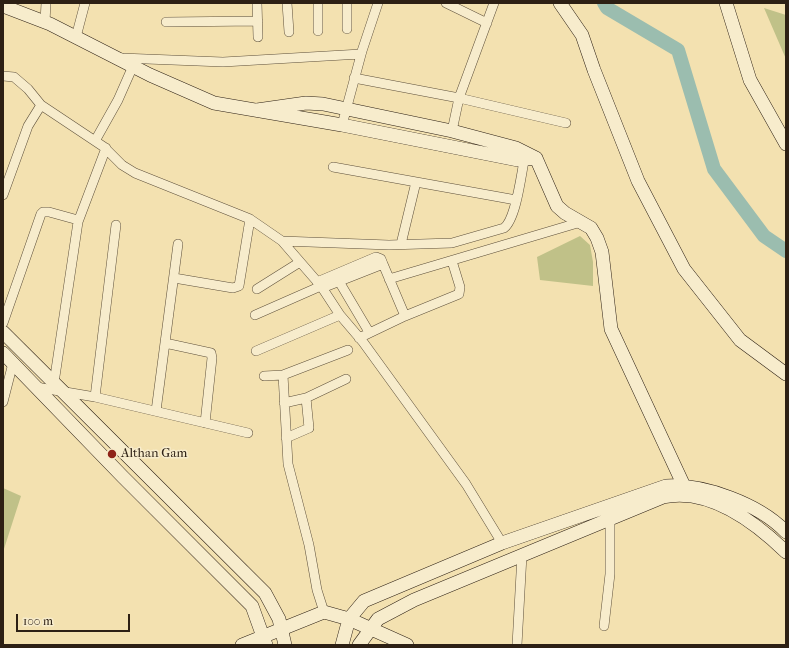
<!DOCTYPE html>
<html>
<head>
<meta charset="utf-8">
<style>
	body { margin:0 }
	#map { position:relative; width:789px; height:648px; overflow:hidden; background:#f3e1b0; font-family:"IM FELL French Canon",serif }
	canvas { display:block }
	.frame { position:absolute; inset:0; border:4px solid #2d2014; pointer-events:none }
	.scale { position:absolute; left:16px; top:614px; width:114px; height:18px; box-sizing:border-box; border:2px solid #2d2014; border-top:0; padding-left:5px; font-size:12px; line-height:14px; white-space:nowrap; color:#2d2014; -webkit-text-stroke:3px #f7eccc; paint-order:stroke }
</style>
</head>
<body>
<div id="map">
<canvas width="789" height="648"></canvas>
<div class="frame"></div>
<div class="scale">100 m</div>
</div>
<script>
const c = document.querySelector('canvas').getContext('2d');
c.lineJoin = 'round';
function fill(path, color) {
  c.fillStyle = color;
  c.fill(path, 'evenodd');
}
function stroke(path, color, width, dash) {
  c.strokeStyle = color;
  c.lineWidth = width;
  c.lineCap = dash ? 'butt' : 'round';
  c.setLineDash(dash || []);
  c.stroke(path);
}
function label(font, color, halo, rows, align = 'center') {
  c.font = font + ' "IM FELL French Canon",serif';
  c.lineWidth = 3;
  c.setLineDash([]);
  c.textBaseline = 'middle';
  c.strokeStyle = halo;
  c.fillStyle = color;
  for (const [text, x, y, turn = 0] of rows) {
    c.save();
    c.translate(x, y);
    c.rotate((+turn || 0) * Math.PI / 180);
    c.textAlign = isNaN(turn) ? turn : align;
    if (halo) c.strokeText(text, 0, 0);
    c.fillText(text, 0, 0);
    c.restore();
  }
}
const green = new Path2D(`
	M 764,8 L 786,15 L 786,59 Z
	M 580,236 L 590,245 L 593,262 L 593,286 L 540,280 L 537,257 Z
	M 3,488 L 21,496 L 3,552 Z`);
const river = new Path2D(`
	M 604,3 L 607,8 L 678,50 L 714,169 L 764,236 L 786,251`);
const street = new Path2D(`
	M 257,3 L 258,37
	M 287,3 L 289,32
	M 446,3 L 487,23
	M 45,22 L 46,3
	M 166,22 L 258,21
	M 347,29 L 347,3
	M 318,31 L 318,3
	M 76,37 L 85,3
	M 121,58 L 223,62 L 361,54
	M 3,76 L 14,77 L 28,89 L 41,105 L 104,147 L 122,165 L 135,173 L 250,219 L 282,241 L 321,286 L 340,315 L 363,342 L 466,484 L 502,543
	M 354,78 L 459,98 L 566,123
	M 342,125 L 362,51 L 378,3
	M 452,131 L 459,98 L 494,3
	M 95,141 L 118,100 L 133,66
	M 333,167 L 516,200
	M 3,195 L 28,126 L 41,105
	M 282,241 L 389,245 L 452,243 L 504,228 C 516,219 521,176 524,161
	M 401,244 L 416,182
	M 383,264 L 405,316
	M 174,278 L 233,288 L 239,286 L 250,219
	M 337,278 L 369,332
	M 389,279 L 581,222
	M 317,282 L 376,257 L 381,259 L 383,264 L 322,288
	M 257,289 L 300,262
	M 255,315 L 321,286
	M 3,323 L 41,214 L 43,212 L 49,212 L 78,220
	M 359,338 L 405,316 L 459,294 L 460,287 L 452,261
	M 165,343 L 211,353 L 212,358 L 205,423
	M 256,351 L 340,315
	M 283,375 L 288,464 L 309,545 L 317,590 L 324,612
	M 264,376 L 283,375 L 348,350
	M 54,383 L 78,222 L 106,148
	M 36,387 L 95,397 L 248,433
	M 95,397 L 116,225
	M 3,402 L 13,363
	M 284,403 L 306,398 L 346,379
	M 156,411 L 178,244
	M 286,438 L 309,428 L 306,398
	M 604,626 L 610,574 L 610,519
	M 517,645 L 522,555`);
const secondary = new Path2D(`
	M 560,3 L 582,35 L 594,70 L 638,181 L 684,269 L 740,340 L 786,374
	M 726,3 L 750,80 L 786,144
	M 3,6 L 50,24 L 150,75 L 214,103 L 342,125 L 518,160 L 536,158
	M 257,110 L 306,103 L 323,104 L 452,131 L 516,148 L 536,158 L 557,206 L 565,213 L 591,228 L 597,238 L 602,252 L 611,329 L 684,486
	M 3,332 L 265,593 L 279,619 L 285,645
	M 3,353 L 122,476 L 252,606 L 266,645
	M 242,645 L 324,612 L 349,619 L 407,645
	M 342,645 L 349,619 L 364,601 L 502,543 L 666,486 C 705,484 759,504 786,532
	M 359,645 L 378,619 L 414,600 L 663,497 C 709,487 755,522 786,552`);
const markers = [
	[112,454,5,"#8f2418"]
];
const poiNames = [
	["Althan Gam",121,454]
];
fill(green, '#c0c188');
stroke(river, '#9bbdaf', 14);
stroke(street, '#5e503b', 10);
stroke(secondary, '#2d2014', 14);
stroke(street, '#f7eccc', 9);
stroke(secondary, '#f7eccc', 13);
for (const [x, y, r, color] of markers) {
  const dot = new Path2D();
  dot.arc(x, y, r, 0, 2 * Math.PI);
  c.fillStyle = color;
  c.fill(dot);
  stroke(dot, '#f7eccc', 1.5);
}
label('13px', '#2d2014', '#f7eccc', poiNames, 'left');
</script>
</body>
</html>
